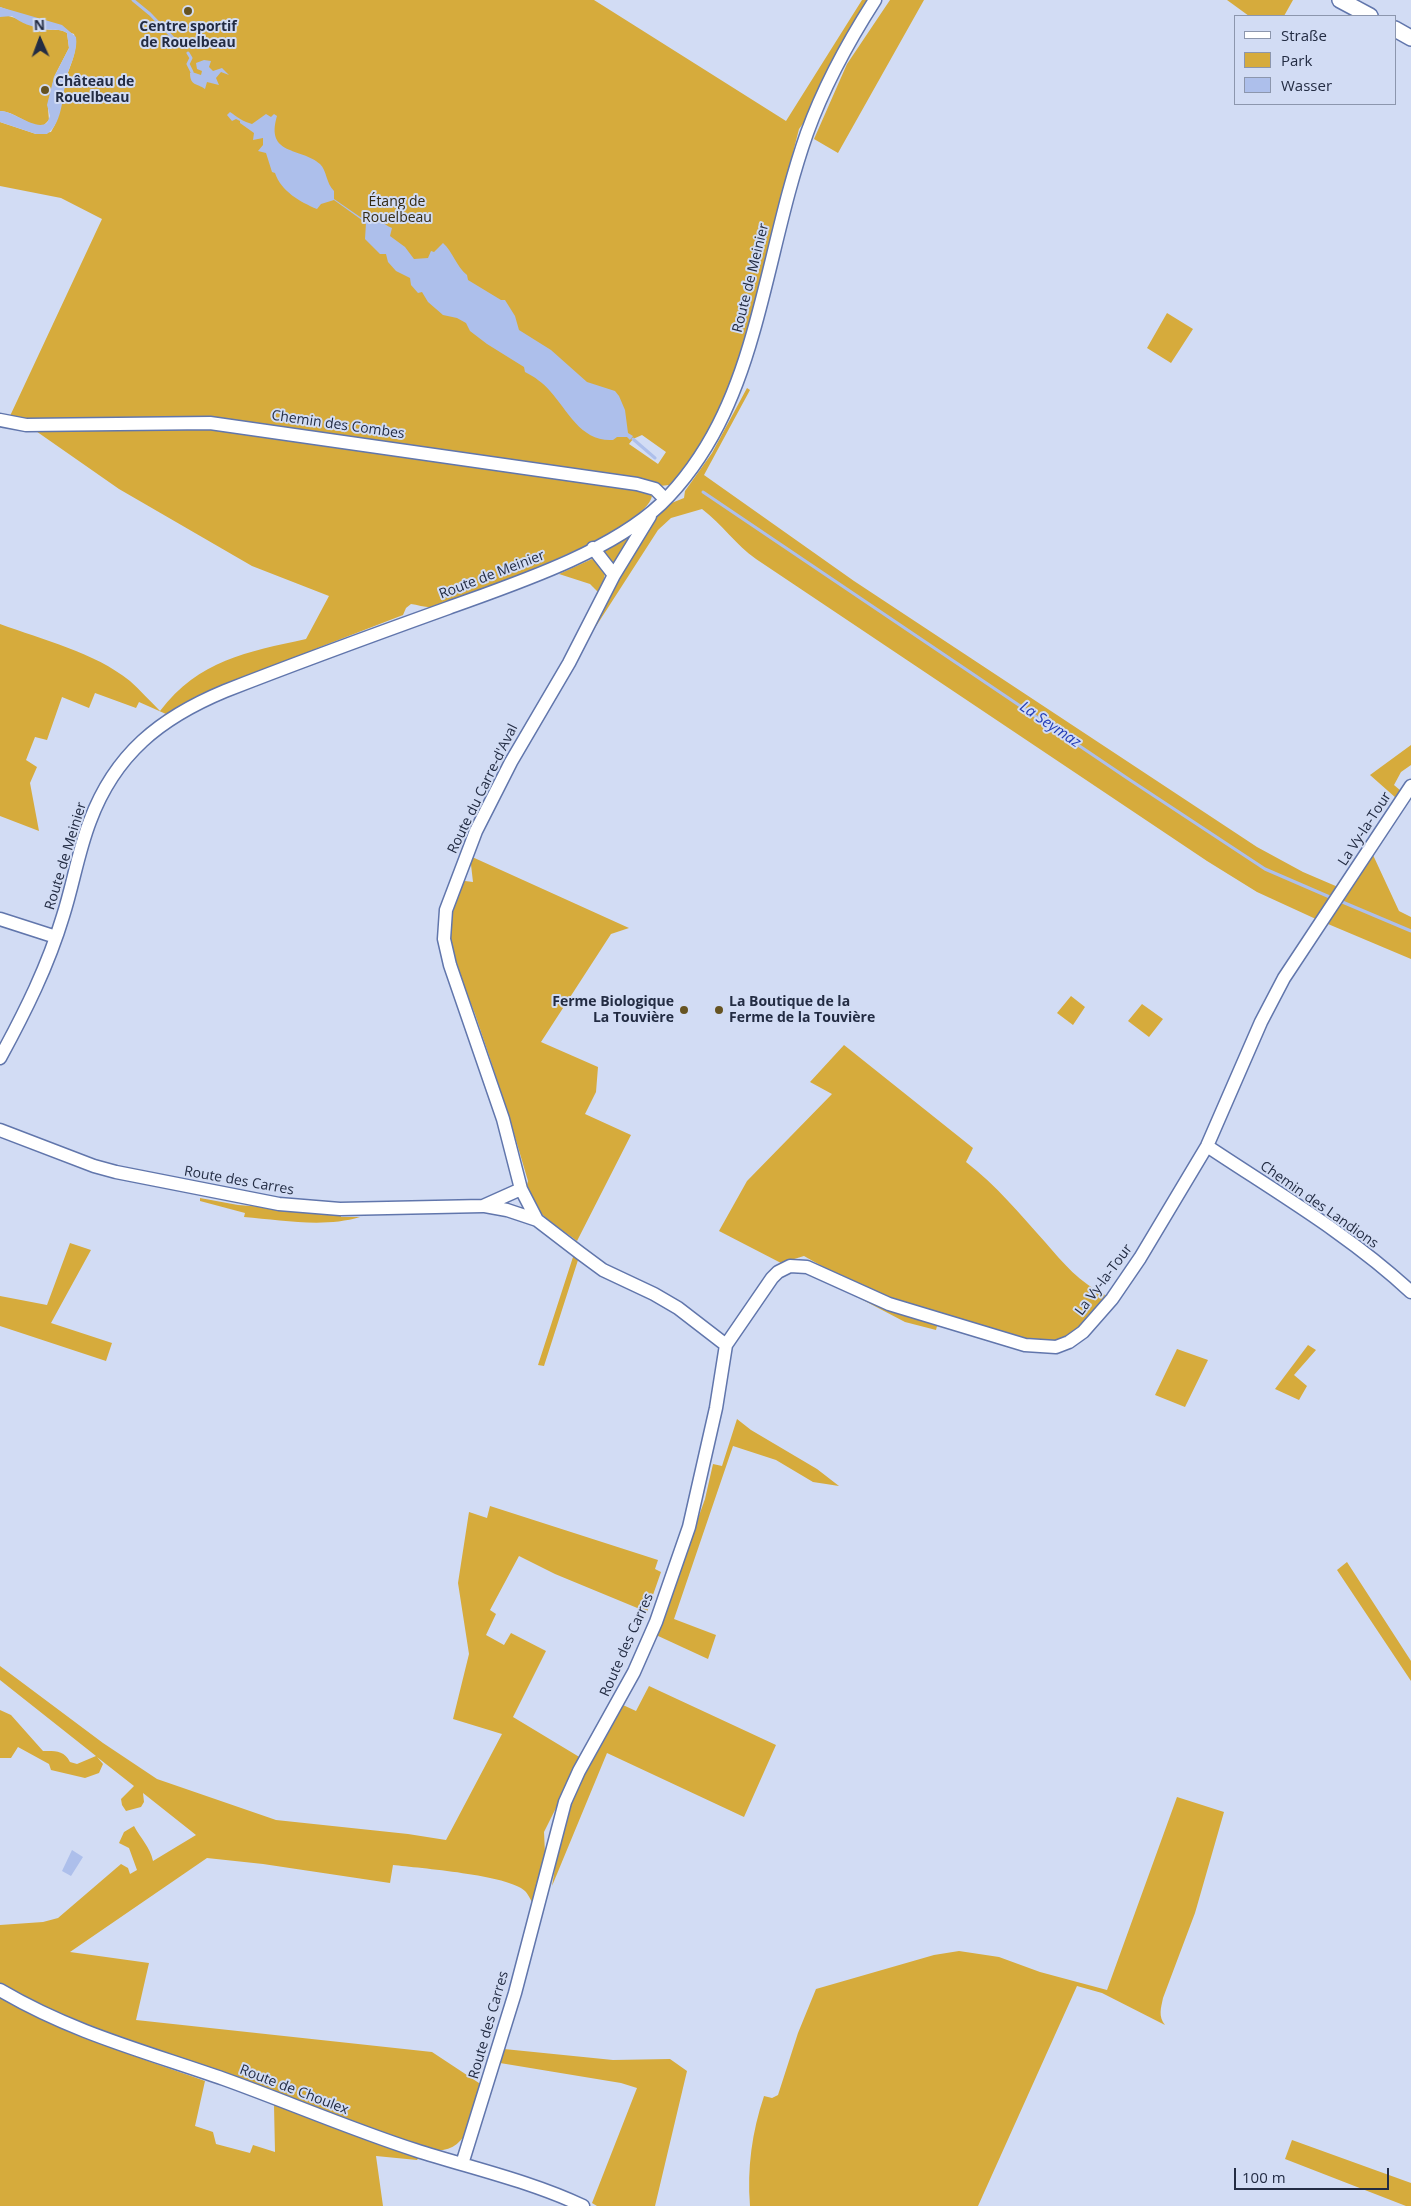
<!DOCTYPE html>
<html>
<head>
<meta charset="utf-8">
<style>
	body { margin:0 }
	#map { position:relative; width:1411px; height:2206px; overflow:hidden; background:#d2dcf4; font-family:"Open Sans",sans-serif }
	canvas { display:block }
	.legend { position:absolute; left:1234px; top:15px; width:162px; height:90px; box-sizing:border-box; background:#d2dcf4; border:1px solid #8c96ad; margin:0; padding:6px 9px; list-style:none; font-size:15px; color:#232c43 }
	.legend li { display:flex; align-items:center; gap:10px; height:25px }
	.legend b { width:25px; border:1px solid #8c96ad }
	.north { position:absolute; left:15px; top:15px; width:50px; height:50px; -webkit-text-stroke:4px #d2dcf4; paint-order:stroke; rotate:358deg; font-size:14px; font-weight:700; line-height:20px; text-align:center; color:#232c43 }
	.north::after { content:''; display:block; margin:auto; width:18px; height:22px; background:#232c43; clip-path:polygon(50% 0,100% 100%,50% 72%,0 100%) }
	.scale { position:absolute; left:1234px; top:2168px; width:155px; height:22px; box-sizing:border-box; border:2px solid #232c43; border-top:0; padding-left:6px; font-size:15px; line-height:18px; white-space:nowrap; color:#232c43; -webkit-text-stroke:4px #d2dcf4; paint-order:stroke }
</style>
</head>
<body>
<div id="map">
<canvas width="1411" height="2206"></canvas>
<ul class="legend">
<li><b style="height:6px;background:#fff"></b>Straße</li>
<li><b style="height:14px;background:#d6ab3c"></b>Park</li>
<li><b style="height:14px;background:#adbfeb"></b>Wasser</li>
</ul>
<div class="north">N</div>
<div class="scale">100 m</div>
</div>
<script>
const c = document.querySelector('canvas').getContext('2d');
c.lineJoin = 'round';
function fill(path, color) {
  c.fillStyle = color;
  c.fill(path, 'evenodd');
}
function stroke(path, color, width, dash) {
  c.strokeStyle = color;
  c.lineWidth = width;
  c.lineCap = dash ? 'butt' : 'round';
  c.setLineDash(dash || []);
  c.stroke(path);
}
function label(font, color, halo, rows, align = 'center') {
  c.font = font + ' "Open Sans",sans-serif';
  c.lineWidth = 4;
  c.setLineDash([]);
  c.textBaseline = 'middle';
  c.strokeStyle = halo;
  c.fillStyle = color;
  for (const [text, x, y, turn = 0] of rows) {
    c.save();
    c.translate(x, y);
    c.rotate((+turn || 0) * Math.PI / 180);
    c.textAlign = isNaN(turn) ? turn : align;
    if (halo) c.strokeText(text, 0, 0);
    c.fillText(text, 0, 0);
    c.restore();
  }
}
const green = new Path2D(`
	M 0,0 L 594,0 L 786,121 L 862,0 L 869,0 L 835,56 L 805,121 L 799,129 L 742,353 L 719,414 L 702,442 L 677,478 L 669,485 L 660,486 L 208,419 L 23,421 L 10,416 L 102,219 L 61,198 L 0,186 L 0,122 L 36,134 L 51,132 C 62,114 62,95 67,76 C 71,63 79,48 74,34 L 0,7 ZM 642,435 L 666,452 L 658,464 L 629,444 L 633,439 Z
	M 890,0 L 924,0 L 838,153 L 814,139 L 847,64 Z
	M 1227,0 L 1293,0 L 1284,16 L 1249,16 Z
	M 2,15 C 17,16 29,26 44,29 C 52,31 60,28 67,33 L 69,48 L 54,77 L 48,109 L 49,120 L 43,126 C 31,128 14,111 0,111 L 0,17 Z
	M 1167,313 L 1193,329 L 1171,363 L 1147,348 Z
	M 747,388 L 750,390 L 704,475 L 854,581 L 1257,847 L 1303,872 L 1338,887 L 1318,920 L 1257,892 L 1207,861 L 756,559 C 736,545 722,524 702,509 L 671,518 L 658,530 L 582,648 L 617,580 L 653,521 L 669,504 L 684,498 L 685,491 L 712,453 Z
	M 206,426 L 648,491 L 652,496 C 645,529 506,580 473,592 C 461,597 446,606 433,607 C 427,608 418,605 411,604 L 406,608 L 403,615 L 315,649 L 317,651 L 201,694 L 166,714 L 139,702 L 136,708 L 95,693 L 89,708 L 62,697 L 47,740 L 35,737 L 26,760 L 37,767 L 30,783 L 39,831 L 0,816 L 0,624 C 43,640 94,652 130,681 C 140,690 150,701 160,711 C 199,660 247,652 306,639 L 329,596 L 252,566 L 119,489 L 33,429 Z
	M 632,534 L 616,562 L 610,562 L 603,553 L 605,550 Z
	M 592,559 L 597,562 L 605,574 L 600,594 L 590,584 L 559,574 Z
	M 1411,745 L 1411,765 L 1401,772 L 1394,785 L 1401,791 L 1396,798 L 1370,775 Z
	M 1373,855 L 1399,911 L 1411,917 L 1411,959 L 1328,924 L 1367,859 Z
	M 470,856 L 629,928 L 611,934 L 541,1042 L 598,1067 L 596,1092 L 585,1114 L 631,1135 L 577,1241 C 563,1230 531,1211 527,1193 C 526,1189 527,1184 528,1181 C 512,1125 494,1069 475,1014 C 467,991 451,967 449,943 C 448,923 456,902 461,883 L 465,881 L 473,882 Z
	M 1071,996 L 1085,1007 L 1073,1025 L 1057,1013 Z
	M 1142,1004 L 1163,1019 L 1149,1037 L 1128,1021 Z
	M 844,1045 L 973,1148 L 966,1162 C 996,1185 1020,1214 1045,1242 C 1063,1263 1080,1283 1105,1295 L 1098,1310 L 1077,1332 L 1055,1343 L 1025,1341 L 864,1290 L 804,1256 L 781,1263 L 719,1231 L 747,1181 L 832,1094 L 810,1082 Z
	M 200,1198 L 238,1205 L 341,1213 L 341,1217 L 360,1217 C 324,1228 281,1220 244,1217 L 245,1213 L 200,1201 Z
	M 70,1243 L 91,1250 L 51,1323 L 112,1343 L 106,1361 L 0,1326 L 0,1296 L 47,1305 Z
	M 573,1257 L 579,1257 L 544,1366 L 538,1365 Z
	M 861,1299 L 937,1326 L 936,1330 L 905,1322 Z
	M 1308,1345 L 1316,1350 L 1294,1375 L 1307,1386 L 1299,1400 L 1275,1389 Z
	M 1177,1349 L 1208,1360 L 1185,1407 L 1155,1395 Z
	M 737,1419 L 751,1430 L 817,1469 L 839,1486 L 813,1482 L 776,1460 L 733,1446 L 674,1619 L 716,1635 L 708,1659 L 656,1635 L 705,1499 L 713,1464 L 722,1466 Z
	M 490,1506 L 658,1560 L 655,1569 L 661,1572 L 647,1612 L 555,1574 L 519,1556 L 490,1610 L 496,1614 L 486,1635 L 504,1645 L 511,1633 L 546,1651 L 513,1717 L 581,1758 L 544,1832 L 545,1853 L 533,1904 C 531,1900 528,1894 525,1891 C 509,1875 419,1868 393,1865 L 390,1883 L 263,1864 L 207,1858 L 70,1952 L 149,1963 L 136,2020 L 432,2052 L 482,2085 C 473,2113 470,2155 431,2150 L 62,2017 L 0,1984 L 0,1925 L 43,1922 L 58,1918 L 121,1864 L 128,1868 L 130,1874 L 137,1870 L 129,1848 L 119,1843 L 124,1832 L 134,1826 C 141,1839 150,1847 153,1861 L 196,1835 L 143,1793 L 144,1802 L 141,1807 L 126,1811 L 122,1805 L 121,1799 L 134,1786 L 97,1757 L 103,1764 L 99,1773 L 85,1778 L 51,1770 L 49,1764 L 18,1747 L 11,1758 L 0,1758 L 0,1710 L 11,1715 L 43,1751 C 55,1751 64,1750 70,1762 L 77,1764 L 96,1756 L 0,1680 L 0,1666 L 103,1743 L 157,1779 L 276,1820 L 408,1834 L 446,1840 L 502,1734 L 453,1719 L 469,1654 L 458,1583 L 469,1512 L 487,1518 Z
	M 1347,1562 L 1411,1661 L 1411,1681 L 1337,1570 Z
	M 649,1686 L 776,1745 L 744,1817 L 607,1753 L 552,1886 L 556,1862 L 554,1861 L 557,1845 L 578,1782 L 623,1705 L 636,1711 Z
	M 1177,1797 L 1224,1812 L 1195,1913 L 1163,1998 C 1161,2008 1158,2016 1165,2025 L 1102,1993 L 1077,1986 L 978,2206 L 750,2206 C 747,2168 752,2132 764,2096 L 772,2098 L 778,2095 L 798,2033 L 816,1989 L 934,1955 L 959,1951 L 999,1957 L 1040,1972 L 1107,1990 Z
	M 0,1996 C 64,2034 135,2056 205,2081 L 195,2126 L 213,2132 L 216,2144 L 250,2153 L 253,2145 L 275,2152 L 274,2105 L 420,2156 L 417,2160 L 376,2156 L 383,2206 L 0,2206 Z
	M 504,2049 L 613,2060 L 670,2059 L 687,2071 L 655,2206 L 597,2206 L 592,2203 L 637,2088 L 621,2083 L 500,2063 Z
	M 1292,2140 L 1411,2183 L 1411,2206 L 1406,2206 L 1285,2159 Z`);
const water = new Path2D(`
	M 0,7 L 62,25 L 76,37 C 78,50 71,63 67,75 C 62,93 64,122 47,134 L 36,134 L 0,122 L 0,111 C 15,111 35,131 47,123 L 50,116 L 47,105 L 54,77 L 69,48 L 67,33 C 60,28 51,31 43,29 C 32,27 21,23 12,16 L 0,17 Z
	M 204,60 L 211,61 L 209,67 L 213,71 L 222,68 L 229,75 L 221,72 L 216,78 L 219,85 L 207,82 L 205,89 C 197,83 190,86 190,73 L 192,72 L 201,75 L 202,71 L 197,69 L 196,63 Z
	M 230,112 C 237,117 244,122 252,124 L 266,114 L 271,117 L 274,114 L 277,116 C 265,156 301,147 320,164 C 327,171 326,183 334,191 L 334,199 L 366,221 C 383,216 379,223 392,228 L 390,236 L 405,247 L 414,259 L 428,258 L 431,251 L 434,252 L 443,243 C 453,252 456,266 467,275 L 468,280 L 501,300 L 505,300 L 515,316 L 519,330 L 551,350 L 587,382 L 615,391 L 619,396 L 625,410 L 628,433 L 633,436 L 630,440 L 627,437 L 617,437 L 613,440 C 581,442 568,411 550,391 C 543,383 535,377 525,372 L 524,367 L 487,344 L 470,331 L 466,323 L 457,318 L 443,315 L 428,302 L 422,292 L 418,293 L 411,285 L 410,278 L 396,271 L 388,262 L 386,254 L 380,254 L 365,239 L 366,223 L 334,200 L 321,204 L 317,209 C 300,202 281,191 275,173 L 272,172 L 266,153 L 258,151 L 263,145 L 263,138 L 253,140 L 254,133 L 240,123 L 240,121 L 236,119 L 232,121 L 227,115 Z
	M 72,1850 L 83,1857 L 71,1876 L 62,1871 Z`);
const stream = new Path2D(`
	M 133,0 L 150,14 L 176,41
	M 188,53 L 191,58 L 188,64 L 192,72
	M 633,439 L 655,458
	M 703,492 L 1130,780 L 1265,869 L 1332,898
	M 1340,901 L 1411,931`);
const minor = new Path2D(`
	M 0,420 L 26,425 L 210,423 L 637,484 L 655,489 L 665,499
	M 593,548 L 614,575
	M 0,919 L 56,937
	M 0,1058 C 25,1012 48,966 63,916 C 73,885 78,852 90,821 C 115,754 160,718 225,691 C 299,662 373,635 448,608 C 514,584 609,553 661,504 C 709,457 735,397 753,333 C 772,267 784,198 807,133 C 824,86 848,42 875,0
	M 0,1130 L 94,1166 L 116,1172 L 279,1204 L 340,1209 L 483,1206 L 521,1189 L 537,1220 L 580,1253 L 603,1270 L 654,1294 L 678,1308 L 726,1345
	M 1207,1146 C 1276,1192 1350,1235 1411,1292
	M 521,1189 L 503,1119 L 450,965 L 444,939 L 446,910 L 476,831 L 511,762 L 569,663 L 614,575 L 650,516
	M 485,1206 L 507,1210 L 537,1220
	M 0,1990 C 73,2033 144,2051 224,2079 C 288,2102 350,2129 415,2150 C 471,2168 530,2181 583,2206
	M 462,2164 L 515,1993 L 565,1802 L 579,1771 L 634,1672 L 656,1622 L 689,1527 L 716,1408 L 726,1345 L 772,1278 L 778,1272 L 790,1266 L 807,1267 L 889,1304 L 1025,1345 L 1056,1347 L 1069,1342 L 1083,1332 L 1112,1299 L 1140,1258 L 1207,1146 L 1261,1022 L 1284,978 L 1411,786`);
const major = new Path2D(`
	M 1340,0 L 1370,16
	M 1395,29 L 1411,38`);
const markers = [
	[188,11,5,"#665321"],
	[45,90,5,"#665321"],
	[684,1010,5,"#665321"],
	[719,1010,5,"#665321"]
];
const poiNames = [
	["Centre sportif",188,27,"center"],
	["de Rouelbeau",188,43,"center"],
	["Château de",55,82],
	["Rouelbeau",55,98],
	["Ferme Biologique",674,1002,"right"],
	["La Touvière",674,1018,"right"],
	["La Boutique de la",729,1002],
	["Ferme de la Touvière",729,1018]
];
const parkNames = [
	["Étang de",397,202],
	["Rouelbeau",397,218]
];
const streetNames = [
	["Route de Meinier",751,278,-76],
	["Chemin des Combes",338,425,8],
	["Route de Meinier",492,575,-21],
	["Route du Carre-d'Aval",483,789,-64],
	["La Vy-la-Tour",1365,829,-57],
	["Route de Meinier",66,856,-73],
	["Route des Carres",239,1181,10],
	["Chemin des Landions",1319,1205,35],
	["La Vy-la-Tour",1104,1280,-53],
	["Route des Carres",627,1645,-66],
	["Route des Carres",489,2025,-74],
	["Route de Choulex",294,2090,21]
];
const waterNames = [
	["La Seymaz",1050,725,34]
];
fill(green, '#d6ab3c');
fill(water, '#adbfeb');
stroke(stream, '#adbfeb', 3);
stroke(minor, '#6176ac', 15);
stroke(major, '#6176ac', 18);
stroke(minor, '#fff', 12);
stroke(major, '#fff', 15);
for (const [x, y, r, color] of markers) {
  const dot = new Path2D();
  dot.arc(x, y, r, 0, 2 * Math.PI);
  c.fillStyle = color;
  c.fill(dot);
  stroke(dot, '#d2dcf4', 2);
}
label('bold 14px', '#232c43', '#d2dcf4', poiNames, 'left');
label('14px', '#342a14', '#d2dcf4', parkNames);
label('14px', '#232c43', '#d2dcf4', streetNames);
label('italic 15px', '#233eb8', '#d2dcf4', waterNames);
</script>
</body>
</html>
